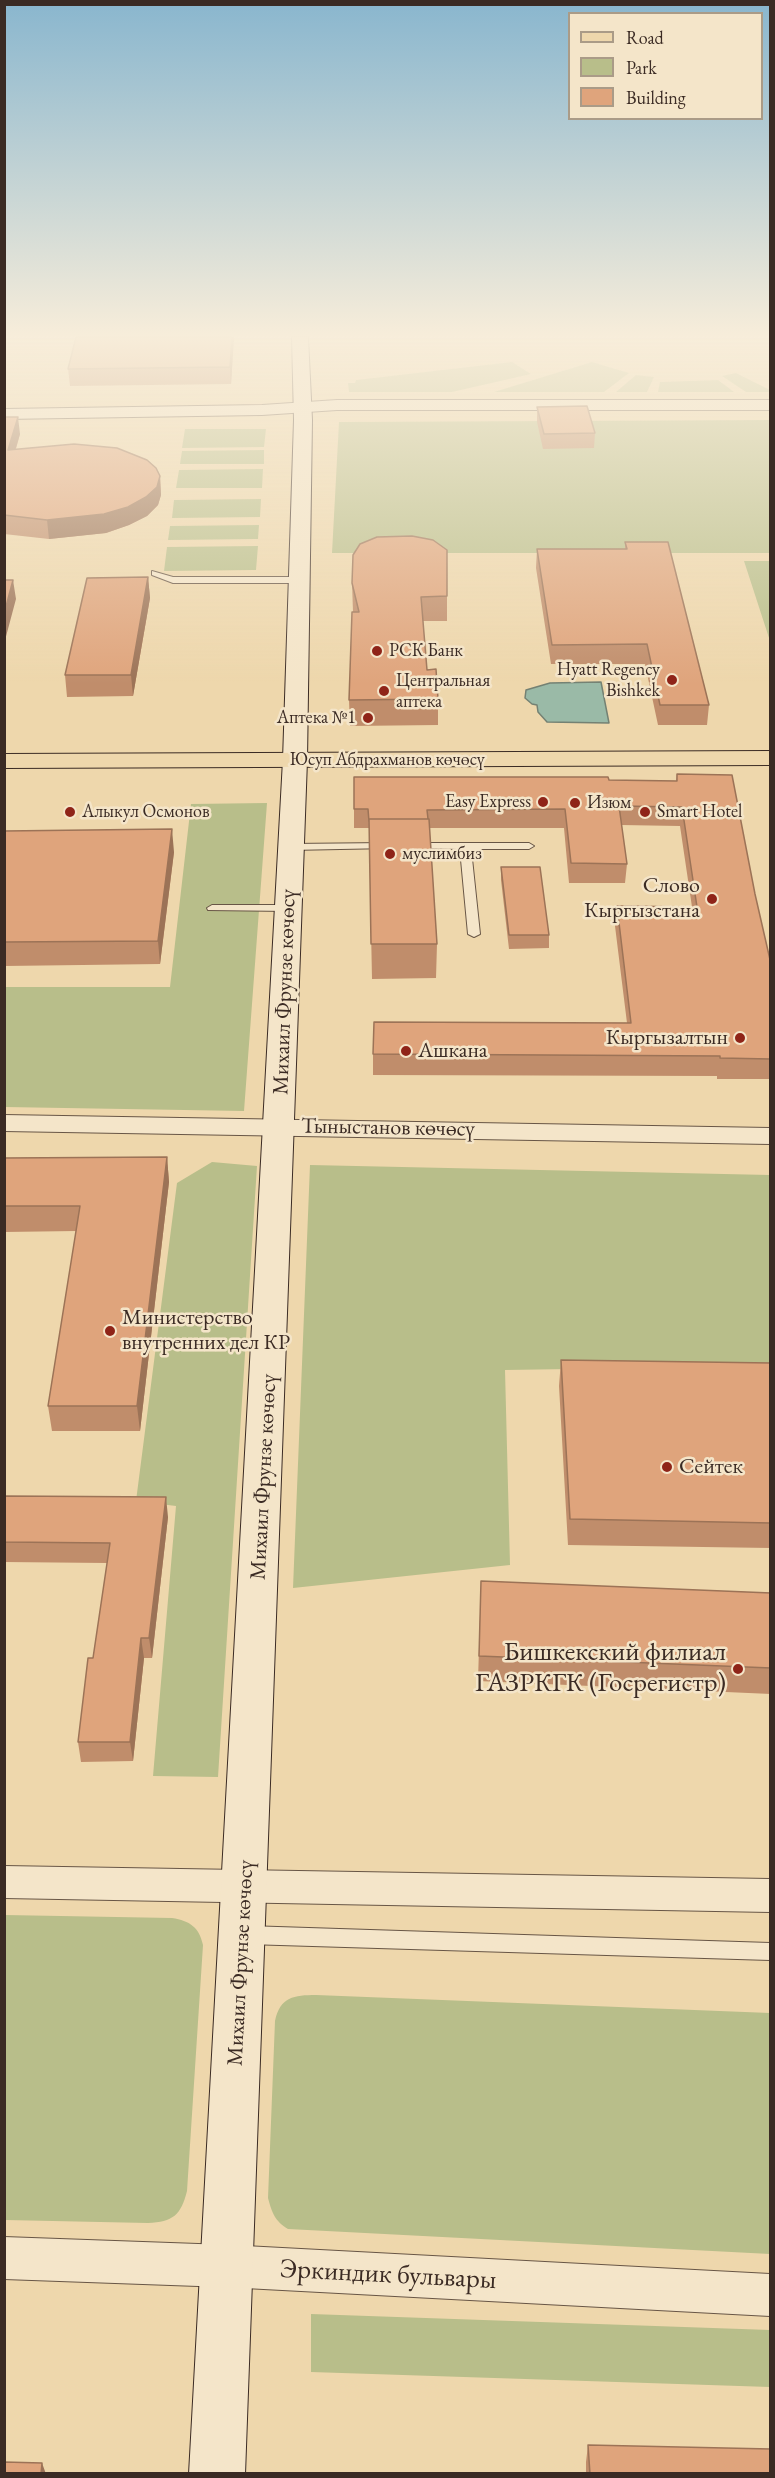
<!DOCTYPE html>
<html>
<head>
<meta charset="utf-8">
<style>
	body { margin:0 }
	#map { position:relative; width:775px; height:2478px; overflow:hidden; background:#eed7ac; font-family:"EB Garamond",serif }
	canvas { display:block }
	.frame { position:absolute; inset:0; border:6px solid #3b2b24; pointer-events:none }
	.legend { position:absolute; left:568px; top:12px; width:195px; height:108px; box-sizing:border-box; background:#f4e5c9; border:2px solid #aa9b87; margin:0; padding:8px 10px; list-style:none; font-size:18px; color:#3b2b24 }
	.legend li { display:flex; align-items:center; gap:12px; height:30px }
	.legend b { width:30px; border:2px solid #aa9b87 }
</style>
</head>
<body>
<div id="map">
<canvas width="775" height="2478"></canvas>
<div class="frame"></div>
<ul class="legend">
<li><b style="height:8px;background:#eed7ac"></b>Road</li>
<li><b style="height:16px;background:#b8be8a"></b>Park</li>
<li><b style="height:16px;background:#dfa47c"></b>Building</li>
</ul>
</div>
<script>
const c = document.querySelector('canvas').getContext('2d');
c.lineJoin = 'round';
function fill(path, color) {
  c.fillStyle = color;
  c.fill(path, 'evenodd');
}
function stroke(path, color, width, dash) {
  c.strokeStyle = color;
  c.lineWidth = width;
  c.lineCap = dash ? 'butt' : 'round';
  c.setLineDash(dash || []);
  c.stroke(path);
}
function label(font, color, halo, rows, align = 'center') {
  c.font = font + ' "EB Garamond",serif';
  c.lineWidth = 5;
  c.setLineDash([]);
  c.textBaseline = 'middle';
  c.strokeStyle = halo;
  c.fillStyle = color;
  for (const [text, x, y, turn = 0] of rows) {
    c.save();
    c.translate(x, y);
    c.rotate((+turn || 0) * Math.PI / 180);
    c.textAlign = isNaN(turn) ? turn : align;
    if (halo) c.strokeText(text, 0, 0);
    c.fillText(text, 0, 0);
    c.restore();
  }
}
const green = new Path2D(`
	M 512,362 L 531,374 L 452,392 L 349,392 L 348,383 L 355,383 L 356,380 Z
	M 592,362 L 629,373 L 604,392 L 494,392 Z
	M 736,373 L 770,390 L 770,392 L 746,392 L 722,376 Z
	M 636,375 L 654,377 L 647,392 L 616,392 Z
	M 718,380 L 734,392 L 658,392 L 660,382 Z
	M 770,420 L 770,553 L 332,553 L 339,422 Z
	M 185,429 L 266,429 L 264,447 L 182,448 Z
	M 264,450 L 264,464 L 180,464 L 182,451 Z
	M 263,469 L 262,488 L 176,488 L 179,470 Z
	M 261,499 L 260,517 L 172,518 L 174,500 Z
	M 259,525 L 258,539 L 168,540 L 170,526 Z
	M 258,546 L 256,570 L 164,571 L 167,547 Z
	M 744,561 L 770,561 L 770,641 Z
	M 267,803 L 244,1111 L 5,1107 L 5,987 L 170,987 L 191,804 Z
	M 212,1162 L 257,1166 L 218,1777 L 153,1776 L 176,1506 L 136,1501 L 177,1183 Z
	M 310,1165 L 770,1175 L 770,1366 L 505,1370 L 510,1565 L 293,1588 Z
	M 5,1915 L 172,1918 C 190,1921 199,1927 203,1945 L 187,2191 C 181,2215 173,2222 148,2223 L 5,2220 Z
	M 316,1995 L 770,2013 L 770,2254 L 288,2229 C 275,2221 272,2213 268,2198 L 275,2021 C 280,1997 294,1995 316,1995 Z
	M 311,2314 L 770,2330 L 770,2387 L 311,2372 Z`);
const water = new Path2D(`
	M 601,682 L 609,723 L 547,722 L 538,712 L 537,705 L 532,704 L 525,698 L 526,690 L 550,683 Z`);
const service = new Path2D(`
	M 152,571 L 173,577 L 300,577 L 304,580 L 300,583 L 173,583 L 152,575 Z
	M 387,843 L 391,844 L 391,848 L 290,850 L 285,847 L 290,844 Z
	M 412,843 L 529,843 L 534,846 L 529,849 L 471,849 L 480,934 L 474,937 L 468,934 L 460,849 L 408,848 L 408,844 Z
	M 212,905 L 288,905 L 293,908 L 288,911 L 208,910 L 207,908 Z
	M 247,1926 L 770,1943 L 770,1960 L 247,1944 L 240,1941 L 238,1935 L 240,1929 Z`);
const minor = new Path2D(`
	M 4,1115 L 770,1128 L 770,1144 L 4,1131 Z
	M 4,1866 L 770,1879 L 770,1912 L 4,1898 Z
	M 4,2237 L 226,2245 L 770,2274 L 770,2316 L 226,2287 L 4,2279 Z`);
const tertiary = new Path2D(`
	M 337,400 L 770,400 L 770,410 L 337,410 L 262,415 L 4,419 L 4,409 L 262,405 Z`);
const secondary = new Path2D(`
	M 292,337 L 308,337 L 312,420 L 307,760 L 245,2474 L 189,2474 L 283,760 L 294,420 Z`);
const primary = new Path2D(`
	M 770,751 L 770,765 L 4,768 L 4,754 Z`);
const wall = new Path2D(`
	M 234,337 L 231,384 L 70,386 L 68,369 Z
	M 537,407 L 595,433 L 594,448 L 543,449 L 537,422 Z
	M 4,417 L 20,434 L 16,449 L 160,476 L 161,495 L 158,505 L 147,516 L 129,525 L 106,533 L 49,539 L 4,534 Z
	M 625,542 L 709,705 L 707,725 L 658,725 L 645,664 L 551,664 L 536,568 L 537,549 L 625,549 Z
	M 148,577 L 150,598 L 133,696 L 67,697 L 65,675 Z
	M 352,583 L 447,596 L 447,621 L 423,621 L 427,670 L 438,699 L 438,725 L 350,726 L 349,700 L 353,612 Z
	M 677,774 L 755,894 L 771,964 L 771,1079 L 717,1079 L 717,1076 L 373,1075 L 373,1054 L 627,1023 L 615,926 L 617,906 L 692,907 L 680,826 L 621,825 L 627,864 L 625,883 L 569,883 L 564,828 L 429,828 L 437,944 L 436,978 L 372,979 L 369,828 L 354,828 L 354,809 L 609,780 L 676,781 Z
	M 4,831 L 174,852 L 160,964 L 4,966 Z
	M 501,867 L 549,935 L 549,948 L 509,949 L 501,880 Z
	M 167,1157 L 169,1182 L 140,1431 L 52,1431 L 48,1406 L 76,1231 L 4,1232 L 4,1158 Z
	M 561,1360 L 771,1363 L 771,1548 L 568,1545 L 559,1386 Z
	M 4,1496 L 168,1517 L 152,1658 L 144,1658 L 133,1761 L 81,1762 L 78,1742 L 93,1658 L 107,1563 L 4,1562 Z
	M 481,1581 L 771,1593 L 771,1694 L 478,1681 Z
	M 588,2445 L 771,2474 L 586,2474 L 586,2462 Z`);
const shadedWall = new Path2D(`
	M 232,337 L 234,337 L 231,384 L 230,367 Z
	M 18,417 L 20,434 L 10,468 L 8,450 Z
	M 160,476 L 161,495 L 158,505 L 147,516 L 129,525 L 106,533 L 49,539 L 47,520 Z
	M 148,577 L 150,598 L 133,696 L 131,675 Z
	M 13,580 L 16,599 L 4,644 L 4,614 Z
	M 172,829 L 174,852 L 160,964 L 158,941 Z
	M 167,1157 L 169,1182 L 140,1431 L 137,1406 Z
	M 166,1497 L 168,1517 L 152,1658 L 149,1638 Z
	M 141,1638 L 144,1658 L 133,1761 L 130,1742 Z
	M 42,2463 L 46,2474 L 41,2474 Z`);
const building = new Path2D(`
	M 76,337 L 232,337 L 230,367 L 68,369 Z
	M 587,406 L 595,433 L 544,434 L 537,407 Z
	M 4,417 L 18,417 L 8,450 L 74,444 L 117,448 L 147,460 L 156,468 L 160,476 L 157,487 L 146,497 L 128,507 L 104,514 L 47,520 L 4,515 Z
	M 412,536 L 433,540 L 447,550 L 447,596 L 421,597 L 427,670 L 436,669 L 438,699 L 349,700 L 352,612 L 359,612 L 352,583 L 353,555 L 360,544 L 377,537 Z
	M 625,542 L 668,542 L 709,705 L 660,705 L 647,644 L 552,645 L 537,549 L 627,549 Z
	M 148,577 L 131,675 L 65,675 L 87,578 Z
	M 4,580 L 13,580 L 4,614 Z
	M 677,774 L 732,775 L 755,894 L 771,964 L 771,1059 L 720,1058 L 720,1056 L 373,1054 L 374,1022 L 631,1023 L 617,906 L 697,907 L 682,807 L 619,806 L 627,864 L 571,863 L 565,809 L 427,810 L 428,819 L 369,819 L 369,822 L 368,809 L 354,809 L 354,777 L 608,777 L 609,780 L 677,781 Z
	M 369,819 L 429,819 L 437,944 L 371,944 Z
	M 172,829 L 158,941 L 4,942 L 4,831 Z
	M 501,867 L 540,867 L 549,935 L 509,935 Z
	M 167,1157 L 137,1406 L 48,1406 L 80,1206 L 4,1206 L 4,1158 Z
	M 561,1360 L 771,1363 L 771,1523 L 570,1519 Z
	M 4,1496 L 166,1497 L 149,1638 L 141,1638 L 130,1742 L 78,1742 L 88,1658 L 93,1658 L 110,1543 L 4,1542 Z
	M 481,1581 L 771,1593 L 771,1668 L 479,1656 Z
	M 588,2445 L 771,2449 L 771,2474 L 590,2474 Z
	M 4,2462 L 42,2463 L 41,2474 L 4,2474 Z`);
const markers = [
	[377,651,6,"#8f2418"],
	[672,680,6,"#8f2418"],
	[384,691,6,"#8f2418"],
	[368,718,6,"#8f2418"],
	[543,802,6,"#8f2418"],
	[575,803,6,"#8f2418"],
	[70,812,6,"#8f2418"],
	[645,812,6,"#8f2418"],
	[390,854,6,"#8f2418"],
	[712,899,6,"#8f2418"],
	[740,1038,6,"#8f2418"],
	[406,1051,6,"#8f2418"],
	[110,1331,6,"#8f2418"],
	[667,1467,6,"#8f2418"],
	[738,1669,6,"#8f2418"]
];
const farPoinames = [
	["РСК Банк",389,651],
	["Hyatt Regency",660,670,"right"],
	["Bishkek",660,691,"right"],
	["Центральная",396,681],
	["аптека",396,702],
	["Аптека №1",356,718,"right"],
	["Easy Express",531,802,"right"],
	["Изюм",587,803],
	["Алыкул Осмонов",82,812],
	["Smart Hotel",657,812],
	["муслимбиз",402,854]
];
const farStreetnames = [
	["Юсуп Абдрахманов көчөсү",387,760]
];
const poiNames = [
	["Слово",700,886,"right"],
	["Кыргызстана",700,911,"right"],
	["Кыргызалтын",728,1038,"right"],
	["Ашкана",418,1051],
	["Министерство",122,1318],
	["внутренних дел КР",122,1343],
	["Сейтек",679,1467]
];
const streetNames = [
	["Михаил Фрунзе көчөсү",285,992,-88],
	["Тыныстанов көчөсү",388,1128,1],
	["Михаил Фрунзе көчөсү",264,1477,-87],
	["Михаил Фрунзе көчөсү",241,1963,-87]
];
const nearPoinames = [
	["Бишкекский филиал",726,1653],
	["ГАЗРКГК (Госрегистр)",726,1684]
];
const nearStreetnames = [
	["Эркиндик бульвары",388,2275,3]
];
fill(green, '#b8be8a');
fill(water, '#9abaa7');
stroke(water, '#748173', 1.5);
stroke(service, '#685646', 2);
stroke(minor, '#685646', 2);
stroke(tertiary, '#685646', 2);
stroke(secondary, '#3b2b24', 2);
stroke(primary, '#3b2b24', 2);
fill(service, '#f4e5c9');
fill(minor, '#f4e5c9');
fill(tertiary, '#f4e5c9');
fill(secondary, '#f4e5c9');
fill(primary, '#eed7ac');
fill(wall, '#c08d6b');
fill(shadedWall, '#9c7357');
fill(building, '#dfa47c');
stroke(building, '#9c7357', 1.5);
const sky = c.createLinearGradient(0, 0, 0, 684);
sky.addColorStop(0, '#89b6ce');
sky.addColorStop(0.49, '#f7edda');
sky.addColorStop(1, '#f7edda00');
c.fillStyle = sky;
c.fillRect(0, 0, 775, 684);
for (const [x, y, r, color] of markers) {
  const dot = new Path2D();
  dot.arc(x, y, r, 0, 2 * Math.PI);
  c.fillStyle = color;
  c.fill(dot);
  stroke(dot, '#f4e5c9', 2);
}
label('18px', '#3b2b24', '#f4e5c9', farPoinames, 'left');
label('18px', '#3b2b24', '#f4e5c9', farStreetnames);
label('22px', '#3b2b24', '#f4e5c9', poiNames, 'left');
label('22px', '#3b2b24', '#f4e5c9', streetNames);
label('27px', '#3b2b24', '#f4e5c9', nearPoinames, 'right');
label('27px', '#3b2b24', '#f4e5c9', nearStreetnames);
</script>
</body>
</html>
